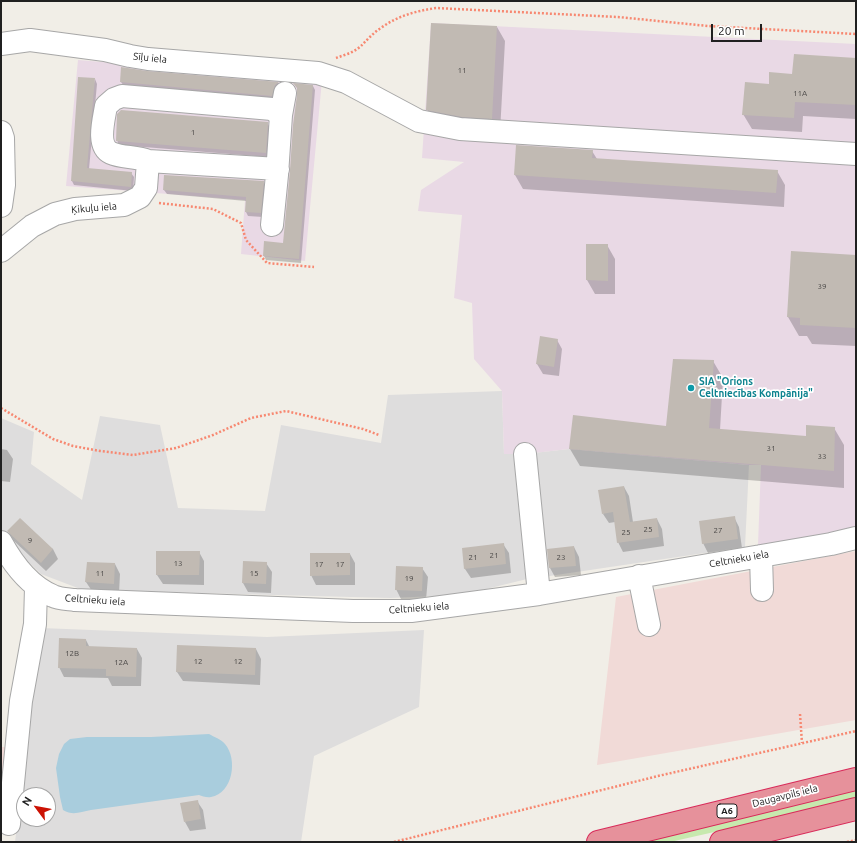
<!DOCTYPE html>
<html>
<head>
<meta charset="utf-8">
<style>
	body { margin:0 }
	#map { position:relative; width:857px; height:843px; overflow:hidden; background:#f1eee7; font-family:Ubuntu,sans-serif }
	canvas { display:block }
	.frame { position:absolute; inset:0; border:2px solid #202020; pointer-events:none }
	.north { position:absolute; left:16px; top:787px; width:40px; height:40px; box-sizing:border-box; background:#fff; border:1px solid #a6a6a6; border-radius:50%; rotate:302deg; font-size:11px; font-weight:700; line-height:16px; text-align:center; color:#202020 }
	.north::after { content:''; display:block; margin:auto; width:14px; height:18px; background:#cc1204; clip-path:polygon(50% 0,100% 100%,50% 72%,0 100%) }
	.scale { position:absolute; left:711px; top:24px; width:51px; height:18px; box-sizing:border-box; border:2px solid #202020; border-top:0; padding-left:5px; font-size:12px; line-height:14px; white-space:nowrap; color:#202020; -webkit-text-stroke:3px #fff; paint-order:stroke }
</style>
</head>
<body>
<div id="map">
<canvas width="857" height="843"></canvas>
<div class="frame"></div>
<div class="north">N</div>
<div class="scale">20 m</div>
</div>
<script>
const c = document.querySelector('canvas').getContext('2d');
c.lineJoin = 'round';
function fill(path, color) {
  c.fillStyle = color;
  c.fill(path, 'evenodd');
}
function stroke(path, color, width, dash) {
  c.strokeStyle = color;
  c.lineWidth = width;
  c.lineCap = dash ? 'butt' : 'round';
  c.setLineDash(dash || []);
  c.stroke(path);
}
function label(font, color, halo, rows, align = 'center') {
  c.font = font + ' Ubuntu,sans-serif';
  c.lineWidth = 3.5;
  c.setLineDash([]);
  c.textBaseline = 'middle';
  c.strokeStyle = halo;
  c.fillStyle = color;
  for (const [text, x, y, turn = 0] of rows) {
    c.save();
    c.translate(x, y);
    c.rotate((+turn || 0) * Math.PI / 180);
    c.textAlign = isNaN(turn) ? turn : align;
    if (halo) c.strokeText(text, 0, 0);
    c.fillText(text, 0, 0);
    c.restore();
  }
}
const residential = new Path2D(`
	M 502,391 L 504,454 L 518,454 L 527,579 L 462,595 L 390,598 L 83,590 L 41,574 L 4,539 L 1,532 L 1,418 L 34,432 L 31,464 L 82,500 L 100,416 L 160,425 L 178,508 L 265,511 L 281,425 L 381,443 L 388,395 Z
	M 569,449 L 749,465 L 745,547 L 543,577 L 533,453 Z
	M 41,628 L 267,637 L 424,630 L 419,707 L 314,756 L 301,842 L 15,842 ZM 24,795 L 48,795 L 48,819 L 24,819 Z`);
const commercial = new Path2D(`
	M 856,551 L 856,720 L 597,765 L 616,597 Z
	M 1,747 L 8,747 L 1,784 Z`);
const industrial = new Path2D(`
	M 431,23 L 856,44 L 856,530 L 758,545 L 761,465 L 749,465 L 569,449 L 525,454 L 504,454 L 502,391 L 474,359 L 472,303 L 454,298 L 462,215 L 418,211 L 421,190 L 464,162 L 422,158 Z
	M 78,60 L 322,80 L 305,261 L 241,254 L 245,200 L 66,186 Z`);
const grass = new Path2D(`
	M 856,790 L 856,800 L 670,842 L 635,842 Z`);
const water = new Path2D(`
	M 209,734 C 214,737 221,739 225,744 C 238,759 233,793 211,797 C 207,798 202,796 199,795 L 91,810 C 80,812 73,816 63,810 L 60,797 L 56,768 L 59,754 L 64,744 L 70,739 L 87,737 L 151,737 Z`);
const shadow = new Path2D(`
	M 497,27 L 505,41 L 500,132 L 435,124 L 427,109 Z
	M 856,59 L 856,119 L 803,116 L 802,132 L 752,129 L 743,114 L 770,85 L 793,75 Z
	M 147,72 L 278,83 L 281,87 L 274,100 L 124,86 L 121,82 Z
	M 95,79 L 97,84 L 89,169 L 131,173 L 134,177 L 133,191 L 74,185 L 72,181 Z
	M 295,85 L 313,86 L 315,90 L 301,263 L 266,260 L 264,256 L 284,244 L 298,89 Z
	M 267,123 L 270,128 L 268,157 L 119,145 L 117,140 Z
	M 517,146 L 592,151 L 597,159 L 777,171 L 785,185 L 784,207 L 523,189 L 515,175 Z
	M 165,176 L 263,182 L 266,186 L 263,217 L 248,216 L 246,212 L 246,201 L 167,194 L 164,190 Z
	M 587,245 L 607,245 L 615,259 L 615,294 L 595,294 L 587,280 Z
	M 856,256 L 856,346 L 812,344 L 807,336 L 799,336 L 788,317 Z
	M 541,338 L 557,340 L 562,349 L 559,376 L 543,374 L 537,364 Z
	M 713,361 L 723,378 L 720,430 L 807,437 L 834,428 L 844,445 L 844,488 L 580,466 L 570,449 L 667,427 Z
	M 1,449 L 7,450 L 13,459 L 10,482 L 1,481 Z
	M 624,487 L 629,496 L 633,522 L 657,519 L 662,529 L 664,546 L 623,552 L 618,542 L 615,522 L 609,523 L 603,514 Z
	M 734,517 L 739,527 L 742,548 L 708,553 L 703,543 Z
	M 8,531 L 53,549 L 58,559 L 46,571 L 14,541 Z
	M 503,544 L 509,553 L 511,573 L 471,578 L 465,569 L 463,549 Z
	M 574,547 L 579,557 L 581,575 L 555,577 L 550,568 Z
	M 157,552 L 199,552 L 204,561 L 204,585 L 163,584 L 157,575 Z
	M 350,554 L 355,563 L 355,585 L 316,585 L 311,575 Z
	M 244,562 L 266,563 L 272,572 L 271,593 L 248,592 L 243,583 Z
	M 115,564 L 120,574 L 119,593 L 92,591 L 86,582 Z
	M 422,568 L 428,577 L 426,600 L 401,599 L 396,589 Z
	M 86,640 L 90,648 L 137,649 L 142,658 L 141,686 L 112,686 L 108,678 L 64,677 L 59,667 Z
	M 256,649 L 261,659 L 260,685 L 183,681 L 177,672 Z
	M 197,801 L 203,810 L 206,829 L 190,831 L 185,822 Z`);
const building = new Path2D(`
	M 431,23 L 497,26 L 492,119 L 462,117 L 426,110 Z
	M 794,54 L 856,58 L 856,105 L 795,102 L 794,118 L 742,115 L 745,82 L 769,84 L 769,72 L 792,74 Z
	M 121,67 L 147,71 L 279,82 L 275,85 L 272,96 L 120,82 Z
	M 78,77 L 95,78 L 87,168 L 132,172 L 131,187 L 71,181 Z
	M 293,83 L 313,85 L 299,259 L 263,256 L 264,241 L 283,243 L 290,170 L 293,125 L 297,95 L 297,88 Z
	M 121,110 L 268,122 L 266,153 L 116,141 L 117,114 Z
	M 516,145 L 593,150 L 592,158 L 778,170 L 776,193 L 514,175 Z
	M 164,175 L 264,181 L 261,213 L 245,212 L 246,197 L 163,190 Z
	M 586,244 L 608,244 L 608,281 L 586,280 Z
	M 791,251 L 856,255 L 856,328 L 800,325 L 800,318 L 787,317 Z
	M 540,336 L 558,339 L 554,367 L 536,364 Z
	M 673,359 L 714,360 L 709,428 L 806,436 L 806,425 L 835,427 L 834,471 L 569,449 L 573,415 L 666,426 Z
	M 624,486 L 630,522 L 657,518 L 659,537 L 617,543 L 613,512 L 602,514 L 598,490 Z
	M 735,516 L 738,539 L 702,544 L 699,521 Z
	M 20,518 L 53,549 L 41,563 L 7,531 Z
	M 504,543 L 506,564 L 464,569 L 462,548 Z
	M 574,546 L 576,566 L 549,568 L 547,549 Z
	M 156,551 L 200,551 L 199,575 L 156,575 Z
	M 310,553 L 350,553 L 350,575 L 310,576 Z
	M 243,561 L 267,562 L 266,584 L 242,583 Z
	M 87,562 L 115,563 L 114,584 L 85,582 Z
	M 396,566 L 423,567 L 422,591 L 395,590 Z
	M 59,638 L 86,639 L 86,646 L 137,648 L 136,677 L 106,676 L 106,669 L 58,668 Z
	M 177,645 L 256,648 L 255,675 L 176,672 Z
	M 198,800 L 201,819 L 184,822 L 180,803 Z`);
const path = new Path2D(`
	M 336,58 C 344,55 353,53 361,46 C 367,40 373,33 381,28 C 397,16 416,11 436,8 L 618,17 L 708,26 L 856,34
	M 159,203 L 213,209 L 241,223 L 246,240 L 267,263 L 314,267
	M 1,408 L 53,439 L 73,446 L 100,451 L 133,455 L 176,448 L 213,435 L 251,418 L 286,411 L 363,429 L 379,435
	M 800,714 L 802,743
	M 394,842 L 658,776 L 856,731
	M 847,842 L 856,840`);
const minor = new Path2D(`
	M 1,44 L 30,40 L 105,50 L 130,56 L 148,59 L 318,73 L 346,82 L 419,121 L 460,129 L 856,154
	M 281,115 L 285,93
	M 1,132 L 3,138 L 4,185 L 1,206
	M 148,161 L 278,169
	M 1,251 L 32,226 L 55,214 L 75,209 L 124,205 L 140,197 L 146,188 L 148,161 C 136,156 122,158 111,153 C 96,146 104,119 106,106 L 114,99 L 122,96 L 272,109 L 281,115 L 277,175 L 272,225
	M 525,454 L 539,594
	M 1,542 C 13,564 29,586 53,596 C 59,599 68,599 75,600 L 353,611 L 411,611 L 539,594 L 831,544 L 856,538
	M 761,556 L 762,590
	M 639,576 L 649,625
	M 9,824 L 21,701 L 35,624 L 36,587`);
const highway = new Path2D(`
	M 598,842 L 856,779
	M 721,842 L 856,809`);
const markers = [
	[691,388,4,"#0f9aa8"]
];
const numberNames = [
	["11",462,70],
	["11A",800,93],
	["1",193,132],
	["39",822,286],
	["31",771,448],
	["33",822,456],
	["25",648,529],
	["27",718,530],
	["25",626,532],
	["9",30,540],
	["21",494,555],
	["21",473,557],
	["23",561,557],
	["13",178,563],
	["17",319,564],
	["17",340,564],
	["11",100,573],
	["15",254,573],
	["19",409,578],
	["12B",72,653],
	["12",198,661],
	["12",238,661],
	["12A",121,662]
];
const shields = [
	[727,811,20]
];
const shieldNames = [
	["A6",727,811]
];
const streetNames = [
	["Sīļu iela",150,58,6],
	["Ķikuļu iela",94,208,-5],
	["Celtnieku iela",739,559,-10],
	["Celtnieku iela",95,600,4],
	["Celtnieku iela",419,608,-4],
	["Daugavpils iela",785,796,-14]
];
const cultureNames = [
	["SIA \"Orions",699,382],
	["Celtniecības Kompānija\"",699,394]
];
fill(residential, '#dedddd');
fill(commercial, '#f1dad7');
fill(industrial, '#e9d9e5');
fill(grass, '#c7e9ae');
fill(water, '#a9cddd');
fill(shadow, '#0003');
fill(building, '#c1bab3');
stroke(minor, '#a7a7a7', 24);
stroke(highway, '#d82b5a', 24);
stroke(path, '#f78871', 2.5, [2, 2]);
stroke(minor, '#fff', 22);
stroke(highway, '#e6919b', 22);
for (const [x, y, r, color] of markers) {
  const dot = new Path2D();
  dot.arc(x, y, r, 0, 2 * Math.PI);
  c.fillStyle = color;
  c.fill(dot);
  stroke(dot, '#fff', 1.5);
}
label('8px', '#484645', null, numberNames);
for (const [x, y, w] of shields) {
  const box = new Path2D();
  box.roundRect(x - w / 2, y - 7, w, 14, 3);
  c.fillStyle = '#fff';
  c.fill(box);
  stroke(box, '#202020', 1);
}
label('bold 9px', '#202020', null, shieldNames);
label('10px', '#202020', '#fff', streetNames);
label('bold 10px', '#0d838f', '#fff', cultureNames, 'left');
</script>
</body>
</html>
